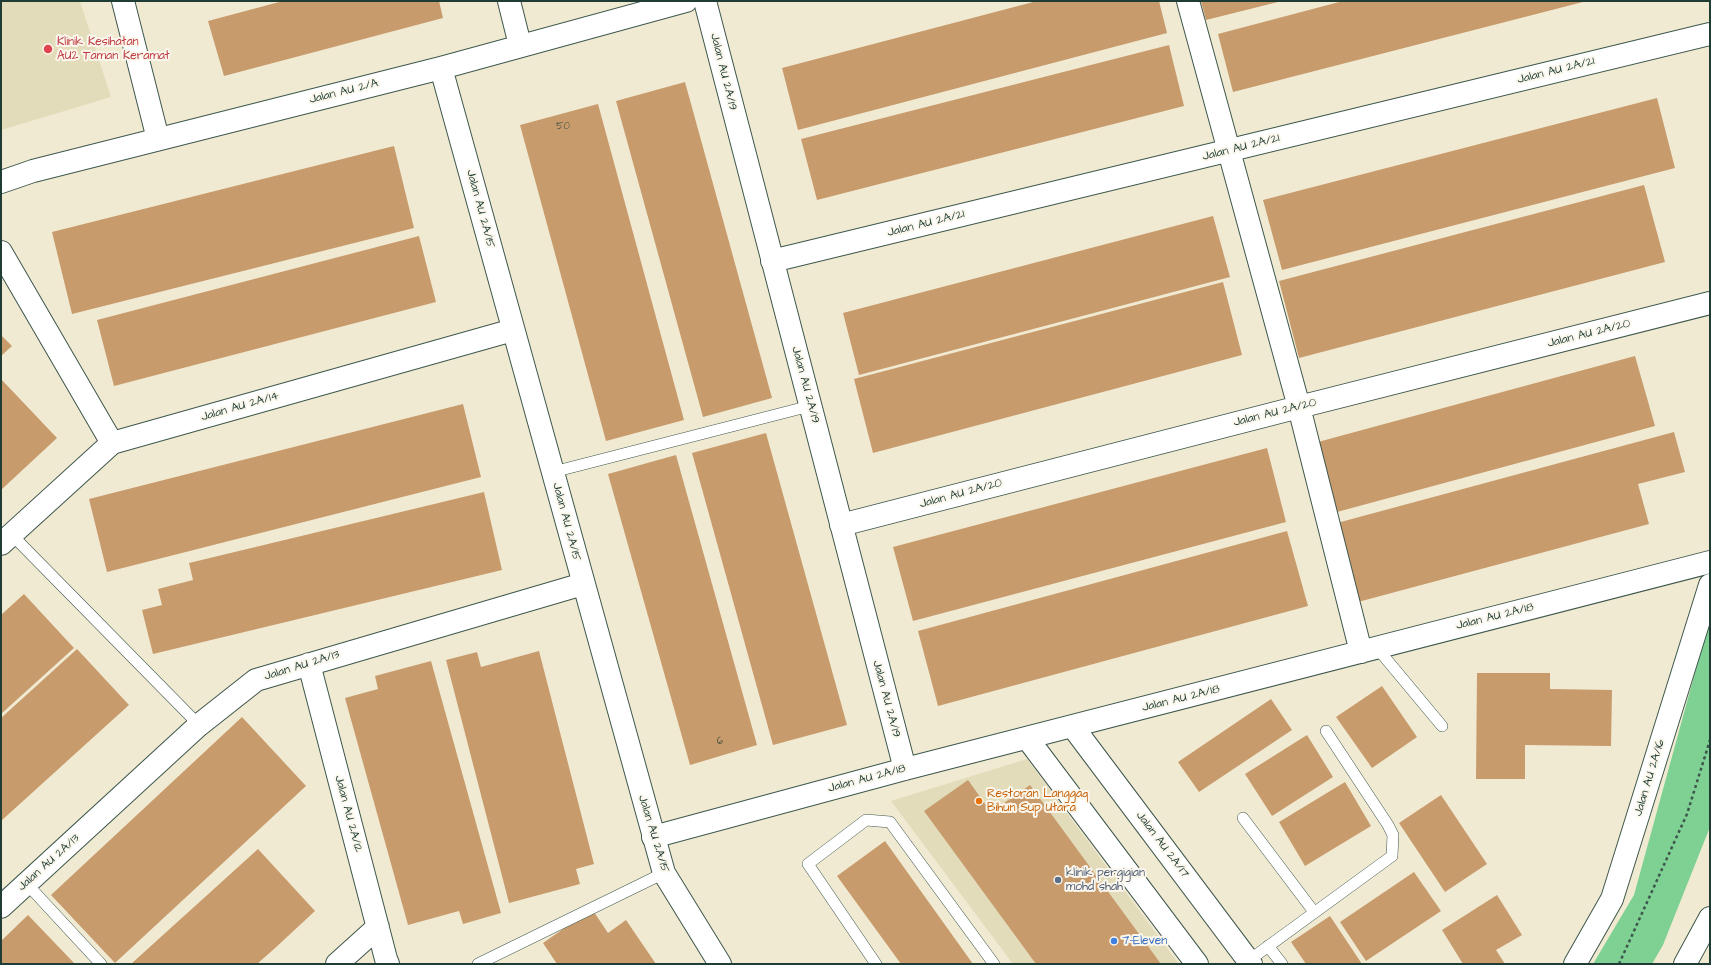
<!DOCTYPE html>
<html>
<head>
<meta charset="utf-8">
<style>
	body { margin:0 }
	#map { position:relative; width:1711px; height:965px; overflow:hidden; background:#f1ead2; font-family:"Architects Daughter",sans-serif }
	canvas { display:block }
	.frame { position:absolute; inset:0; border:2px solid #1f3d34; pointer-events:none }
</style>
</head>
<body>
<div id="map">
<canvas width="1711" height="965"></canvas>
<div class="frame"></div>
</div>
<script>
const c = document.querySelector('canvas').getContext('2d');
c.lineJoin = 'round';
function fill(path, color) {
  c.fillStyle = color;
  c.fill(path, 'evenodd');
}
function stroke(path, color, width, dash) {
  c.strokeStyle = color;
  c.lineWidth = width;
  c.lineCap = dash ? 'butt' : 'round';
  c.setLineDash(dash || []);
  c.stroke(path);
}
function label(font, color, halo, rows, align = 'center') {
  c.font = font + ' "Architects Daughter",sans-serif';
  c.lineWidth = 4;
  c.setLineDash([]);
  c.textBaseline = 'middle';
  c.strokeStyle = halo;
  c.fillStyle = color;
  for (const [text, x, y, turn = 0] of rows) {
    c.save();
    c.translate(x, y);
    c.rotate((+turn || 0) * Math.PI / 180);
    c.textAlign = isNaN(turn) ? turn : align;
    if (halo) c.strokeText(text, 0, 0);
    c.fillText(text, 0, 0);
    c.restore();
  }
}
const built = new Path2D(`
	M 1,1 L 80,1 L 111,97 L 1,130 Z
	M 1027,759 L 1179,964 L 1013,964 L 891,801 Z`);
const green = new Path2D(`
	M 1710,618 L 1710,827 L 1663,945 L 1652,964 L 1593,964 L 1634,895 Z`);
const building = new Path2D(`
	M 283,1 L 439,1 L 443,18 L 224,76 L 208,21 Z
	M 1037,1 L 1159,1 L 1167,33 L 798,130 L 782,68 Z
	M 1201,1 L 1278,1 L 1278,2 L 1206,20 Z
	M 1343,1 L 1583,1 L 1583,2 L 1233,92 L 1218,34 Z
	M 1169,45 L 1184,106 L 817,200 L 801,139 Z
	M 685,82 L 772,398 L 703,417 L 616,101 Z
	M 1657,98 L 1675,168 L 1282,270 L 1263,200 Z
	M 598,104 L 684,420 L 606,441 L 520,125 Z
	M 394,146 L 414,228 L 72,314 L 52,232 Z
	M 1644,185 L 1665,262 L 1299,358 L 1279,281 Z
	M 1213,216 L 1230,277 L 859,375 L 843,313 Z
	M 419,236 L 436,302 L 114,386 L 97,320 Z
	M 1223,282 L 1242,355 L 873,453 L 854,379 Z
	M 1,335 L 12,346 L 1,356 Z
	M 1635,356 L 1655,426 L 1337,512 L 1318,442 Z
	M 1,379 L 57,438 L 1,490 Z
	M 463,404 L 481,477 L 107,572 L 89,499 Z
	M 1674,432 L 1685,472 L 1638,484 L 1649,524 L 1358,602 L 1337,523 Z
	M 766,433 L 847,725 L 773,745 L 692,453 Z
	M 1267,448 L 1286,522 L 913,621 L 893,547 Z
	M 676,455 L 757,745 L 690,765 L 608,474 Z
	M 484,492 L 502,570 L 153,654 L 142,610 L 162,605 L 158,589 L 193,580 L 189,563 Z
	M 1287,531 L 1308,606 L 938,706 L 918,631 Z
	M 24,594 L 74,648 L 1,714 L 1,615 Z
	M 77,649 L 129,705 L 1,821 L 1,718 Z
	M 539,651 L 594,864 L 576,869 L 580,884 L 509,903 L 446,660 L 477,652 L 481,667 Z
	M 431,661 L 501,913 L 463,924 L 459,911 L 408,925 L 345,698 L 378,689 L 375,676 Z
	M 1477,673 L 1550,673 L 1550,689 L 1612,690 L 1611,746 L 1525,745 L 1525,779 L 1476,779 Z
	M 1382,686 L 1417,737 L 1372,768 L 1336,717 Z
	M 1271,699 L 1292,730 L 1199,792 L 1178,762 Z
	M 242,717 L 306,786 L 115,963 L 51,895 Z
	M 1307,735 L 1333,777 L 1272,816 L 1245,774 Z
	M 968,780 L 991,812 L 1030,785 L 1161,964 L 1036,964 L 924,811 Z
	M 1345,782 L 1371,826 L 1305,866 L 1279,822 Z
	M 1441,795 L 1487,864 L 1445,892 L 1399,823 Z
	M 885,841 L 973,964 L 901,964 L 837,876 Z
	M 258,849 L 315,911 L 274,949 L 257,964 L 131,964 Z
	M 1414,872 L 1441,911 L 1366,961 L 1340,922 Z
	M 1497,895 L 1522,935 L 1496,950 L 1505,964 L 1463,964 L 1442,930 Z
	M 592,909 L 608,933 L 626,920 L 656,964 L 557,964 L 543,943 Z
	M 28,915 L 75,964 L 1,964 L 1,941 Z
	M 1330,916 L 1362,964 L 1306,964 L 1291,942 Z`);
const path = new Path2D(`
	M 1619,964 L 1687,814 L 1710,740`);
const service = new Path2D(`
	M 553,472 L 810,406
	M 12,535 L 199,725
	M 1377,648 L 1442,726
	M 1243,818 L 1314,912
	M 26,883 L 101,964
	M 1268,946 L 1282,964
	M 1248,961 L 1392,856 L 1393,835 L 1388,825 L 1326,731
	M 478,964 L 664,873
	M 876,964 L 808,864 L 866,820 L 890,822 L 994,964`);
const minor = new Path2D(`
	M 509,1 L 520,45
	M 705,1 L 905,769
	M 1188,1 L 1299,407 L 1361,652
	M 1,252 L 112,443
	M 772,261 L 1710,34
	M 841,525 L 1299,407 L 1710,303
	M 1,544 L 112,443 L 513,330
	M 309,664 L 386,959 L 388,964
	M 1073,727 L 1251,964
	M 1027,738 L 1197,964
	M 653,837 L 905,769 L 1710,562
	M 1,907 L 199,725 L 256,680 L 583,584
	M 337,964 L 378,927
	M 1575,964 L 1612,899 L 1710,585`);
const tertiary = new Path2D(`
	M 123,1 L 158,139
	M 441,68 L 664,873 L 720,964
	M 1,182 L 33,171 L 441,68 L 686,1`);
const secondary = new Path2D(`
	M 1685,964 L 1710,918`);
const markers = [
	[48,49,5,"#e0444e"],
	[979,801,4,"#e8710a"],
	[1058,880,4,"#5c6f8a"],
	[1114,941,4,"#3f7fe0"]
];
const numberNames = [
	["50",563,127],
	["6",720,742]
];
const healthNames = [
	["Klinik Kesihatan",57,42],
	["AU2 Taman Keramat",57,56]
];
const streetNames = [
	["Jalan AU 2A/21",1556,71,-14],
	["Jalan AU 2A/19",723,72,76],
	["Jalan AU 2/A",344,92,-14],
	["Jalan AU 2A/21",1241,148,-14],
	["Jalan AU 2A/15",480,209,75],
	["Jalan AU 2A/21",926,224,-14],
	["Jalan AU 2A/20",1589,334,-14],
	["Jalan AU 2A/19",805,385,75],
	["Jalan AU 2A/14",240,407,-16],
	["Jalan AU 2A/20",1275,413,-14],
	["Jalan AU 2A/20",961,494,-15],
	["Jalan AU 2A/15",566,522,75],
	["Jalan AU 2A/18",1495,617,-14],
	["Jalan AU 2A/13",302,666,-17],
	["Jalan AU 2A/19",886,699,75],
	["Jalan AU 2A/18",1181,699,-14],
	["Jalan AU 2A/16",1650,778,-73],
	["Jalan AU 2A/18",867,779,-15],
	["Jalan AU 2A/12",348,814,75],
	["Jalan AU 2A/15",653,834,73],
	["Jalan AU 2A/17",1162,845,53],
	["Jalan AU 2A/13",49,863,-42]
];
const foodNames = [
	["Restoran Langgaq",987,794],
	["Bihun Sup Utara",987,808]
];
const serviceNames = [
	["klinik pergigian",1066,873],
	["mohd shah",1066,887]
];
const shopNames = [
	["7-Eleven",1122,941]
];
fill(built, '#e2dcba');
fill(green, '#7ed193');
fill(building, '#c89b6d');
stroke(service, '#3e574c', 12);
stroke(minor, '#3e574c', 24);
stroke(tertiary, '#3e574c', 24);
stroke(secondary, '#3e574c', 24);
stroke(path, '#3e574c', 2.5, [3, 3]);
stroke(service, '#fff', 11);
stroke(minor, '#fff', 22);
stroke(tertiary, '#fff', 22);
stroke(secondary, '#fff', 22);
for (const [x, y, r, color] of markers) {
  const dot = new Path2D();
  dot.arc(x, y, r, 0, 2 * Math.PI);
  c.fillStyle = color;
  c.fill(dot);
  stroke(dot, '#fbf7ec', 1.5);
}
label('10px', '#495442', null, numberNames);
label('12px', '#be3a42', '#fbf7ec', healthNames, 'left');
label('12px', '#1f3d34', '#fbf7ec', streetNames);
label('12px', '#c56008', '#fbf7ec', foodNames, 'left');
label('12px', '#4e5e75', '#fbf7ec', serviceNames, 'left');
label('12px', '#366cbe', '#fbf7ec', shopNames, 'left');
</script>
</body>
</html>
